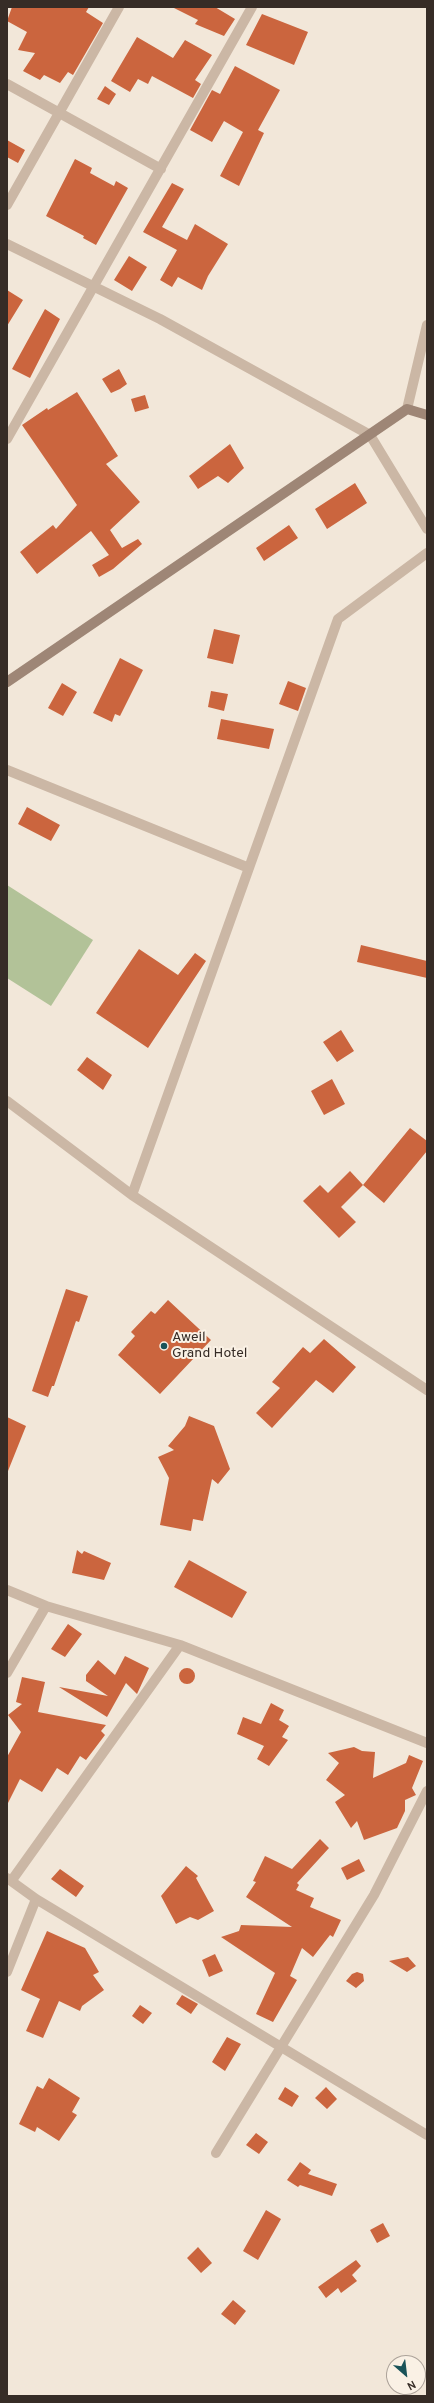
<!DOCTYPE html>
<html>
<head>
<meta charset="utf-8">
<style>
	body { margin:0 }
	#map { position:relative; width:434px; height:2403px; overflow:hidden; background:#f2e7d9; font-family:Overpass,sans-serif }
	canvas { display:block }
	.frame { position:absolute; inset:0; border:8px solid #362c26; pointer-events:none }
	.north { position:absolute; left:386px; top:2355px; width:40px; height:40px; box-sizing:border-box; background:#faf1e5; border:1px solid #aca299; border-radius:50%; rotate:152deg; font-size:11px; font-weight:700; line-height:16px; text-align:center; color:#362c26 }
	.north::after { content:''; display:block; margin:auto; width:14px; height:18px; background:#1a5359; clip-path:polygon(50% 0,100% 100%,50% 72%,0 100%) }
</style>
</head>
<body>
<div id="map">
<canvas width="434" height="2403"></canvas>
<div class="frame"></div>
<div class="north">N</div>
</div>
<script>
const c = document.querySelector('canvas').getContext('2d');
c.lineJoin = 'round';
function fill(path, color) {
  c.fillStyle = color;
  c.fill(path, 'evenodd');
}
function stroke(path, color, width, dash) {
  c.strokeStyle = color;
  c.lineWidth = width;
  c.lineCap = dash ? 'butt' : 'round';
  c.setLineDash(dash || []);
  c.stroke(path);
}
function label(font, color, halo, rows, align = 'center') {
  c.font = font + ' Overpass,sans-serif';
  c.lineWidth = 4;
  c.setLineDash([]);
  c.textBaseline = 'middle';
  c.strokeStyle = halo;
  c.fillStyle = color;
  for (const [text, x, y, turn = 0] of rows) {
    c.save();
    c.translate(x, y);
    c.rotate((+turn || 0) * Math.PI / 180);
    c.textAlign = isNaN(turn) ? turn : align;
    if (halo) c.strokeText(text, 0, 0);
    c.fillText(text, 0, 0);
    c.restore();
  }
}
const green = new Path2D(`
	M 7,885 L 93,940 L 51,1006 L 7,978 Z`);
const building = new Path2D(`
	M 12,7 L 89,7 L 86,12 L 103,23 L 73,75 L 68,72 L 60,83 L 44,75 L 40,80 L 23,71 L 35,53 L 18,50 L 27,32 L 7,21 Z
	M 172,7 L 215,7 L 235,19 L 224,36 L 195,24 L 198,20 Z
	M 262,14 L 308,32 L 294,65 L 246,45 Z
	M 137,37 L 173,58 L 185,40 L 212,55 L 195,80 L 201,84 L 193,98 L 152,76 L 148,84 L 138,79 L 130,92 L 111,81 Z
	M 235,66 L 280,90 L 258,130 L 264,133 L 239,186 L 220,176 L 243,132 L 224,121 L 212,142 L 190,130 L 212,90 L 220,94 Z
	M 105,86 L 116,94 L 109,105 L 97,99 Z
	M 7,140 L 25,150 L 18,163 L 7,157 Z
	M 75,159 L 92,168 L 90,173 L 114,186 L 116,181 L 128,188 L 96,245 L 83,238 L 84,236 L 46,216 Z
	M 172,183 L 184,189 L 162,227 L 187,240 L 195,224 L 228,244 L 208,276 L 202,290 L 178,277 L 172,287 L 160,280 L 177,250 L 143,232 Z
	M 129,256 L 147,267 L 132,291 L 114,280 Z
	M 7,290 L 23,300 L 7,326 Z
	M 45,309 L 60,319 L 30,378 L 12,369 Z
	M 119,369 L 127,384 L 120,389 L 111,393 L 102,379 Z
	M 77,392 L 118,456 L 106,464 L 140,502 L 110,530 L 122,548 L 138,539 L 142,544 L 113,569 L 99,577 L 92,565 L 109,555 L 91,531 L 37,574 L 20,552 L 53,525 L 56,529 L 77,505 L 22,425 L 47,408 L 48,410 Z
	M 145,395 L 149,408 L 135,412 L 131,399 Z
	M 230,444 L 244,468 L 228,483 L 218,476 L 198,489 L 189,476 Z
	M 355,483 L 367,503 L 327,529 L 315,509 Z
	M 289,525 L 298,538 L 264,561 L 256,548 Z
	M 214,629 L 240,635 L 233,664 L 207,658 Z
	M 120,658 L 143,670 L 120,716 L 115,714 L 112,722 L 93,713 Z
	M 288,681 L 306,688 L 298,711 L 279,704 Z
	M 62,683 L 77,692 L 63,716 L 48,708 Z
	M 211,691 L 228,694 L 224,711 L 208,707 Z
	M 221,719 L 274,729 L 269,749 L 217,739 Z
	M 27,807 L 60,825 L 51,841 L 18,824 Z
	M 361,945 L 427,961 L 427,978 L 357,962 Z
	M 139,949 L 178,975 L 195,953 L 206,961 L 148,1048 L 96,1013 Z
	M 341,1030 L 354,1051 L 337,1062 L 323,1042 Z
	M 87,1057 L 112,1075 L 103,1090 L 77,1070 Z
	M 332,1079 L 345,1104 L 324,1115 L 311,1091 Z
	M 410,1128 L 427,1141 L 427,1151 L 384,1203 L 363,1185 Z
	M 350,1171 L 363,1185 L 341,1207 L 356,1222 L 339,1238 L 303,1201 L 320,1185 L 328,1193 Z
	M 66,1289 L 88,1296 L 79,1322 L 76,1321 L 54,1386 L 52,1386 L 48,1397 L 32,1391 Z
	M 168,1300 L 211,1340 L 160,1394 L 118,1355 L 135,1336 L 131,1332 L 151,1311 L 155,1314 Z
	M 324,1339 L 356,1367 L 333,1393 L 316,1380 L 272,1428 L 256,1413 L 280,1388 L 272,1382 L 303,1347 L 310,1353 Z
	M 189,1416 L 214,1426 L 230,1469 L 218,1484 L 212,1479 L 203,1521 L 193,1519 L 191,1531 L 160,1525 L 169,1478 L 158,1457 L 174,1450 L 168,1446 L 185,1426 Z
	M 7,1417 L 26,1426 L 8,1471 L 7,1471 Z
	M 77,1550 L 82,1554 L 84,1551 L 111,1563 L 104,1580 L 72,1573 Z
	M 189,1560 L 247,1592 L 232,1618 L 174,1587 Z
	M 68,1624 L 82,1634 L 65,1657 L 51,1649 Z
	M 125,1656 L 149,1668 L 137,1694 L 126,1683 L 107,1717 L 59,1687 L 108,1696 L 86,1681 L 86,1675 L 98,1660 L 115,1675 Z
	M179 1676a8 8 0 1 1 16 0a8 8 0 1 1-16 0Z
	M 22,1677 L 45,1682 L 38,1712 L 106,1725 L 101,1731 L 105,1735 L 86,1760 L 80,1756 L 68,1775 L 57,1768 L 42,1792 L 20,1779 L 7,1805 L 7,1757 L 21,1732 L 8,1715 L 22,1704 L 16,1702 Z
	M 271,1703 L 284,1710 L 279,1720 L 289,1726 L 282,1737 L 288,1740 L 269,1766 L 257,1759 L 264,1746 L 237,1734 L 243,1717 L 261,1724 Z
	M 354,1747 L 362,1751 L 375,1752 L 373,1778 L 406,1763 L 409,1755 L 423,1761 L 412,1788 L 416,1795 L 405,1800 L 405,1811 L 397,1828 L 364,1840 L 357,1821 L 351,1828 L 335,1802 L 345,1795 L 326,1780 L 339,1763 L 328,1753 Z
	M 320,1839 L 329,1848 L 297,1883 L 299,1885 L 296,1890 L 314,1898 L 310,1907 L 341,1920 L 333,1937 L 330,1935 L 313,1957 L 302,1948 L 290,1976 L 297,1980 L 273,2022 L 256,2014 L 275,1973 L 221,1937 L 239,1931 L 241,1925 L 292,1927 L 246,1897 L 256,1882 L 253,1881 L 265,1856 L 292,1869 Z
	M 359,1859 L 365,1871 L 347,1880 L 341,1868 Z
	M 186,1866 L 198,1876 L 196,1878 L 214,1911 L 198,1920 L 190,1917 L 176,1924 L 161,1896 Z
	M 60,1869 L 84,1886 L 76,1897 L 51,1879 Z
	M 47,1931 L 85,1948 L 99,1972 L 93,1975 L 104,1990 L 82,2006 L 80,2011 L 59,2001 L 43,2038 L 26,2031 L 40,1999 L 21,1990 Z
	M 215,1954 L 223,1971 L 209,1977 L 202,1960 Z
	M 408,1957 L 416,1966 L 407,1972 L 389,1961 Z
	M 357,1972 L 363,1974 L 364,1981 L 356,1988 L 346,1981 L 352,1974 Z
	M 182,1995 L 198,2004 L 191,2014 L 176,2004 Z
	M 140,2005 L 152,2013 L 143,2024 L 132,2016 Z
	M 227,2037 L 241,2044 L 225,2071 L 212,2062 Z
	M 49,2078 L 80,2098 L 72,2112 L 77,2115 L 59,2141 L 37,2127 L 35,2132 L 19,2124 L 37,2086 L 43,2089 Z
	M 285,2087 L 299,2096 L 292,2107 L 278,2099 Z
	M 326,2087 L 337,2099 L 327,2109 L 315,2098 Z
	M 256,2133 L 268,2142 L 259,2154 L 246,2145 Z
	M 300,2162 L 311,2170 L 308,2174 L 337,2184 L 332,2196 L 300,2185 L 298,2187 L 287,2180 Z
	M 266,2210 L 281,2219 L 258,2260 L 243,2251 Z
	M 383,2223 L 390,2236 L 377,2243 L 370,2230 Z
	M 198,2247 L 212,2263 L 201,2273 L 187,2258 Z
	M 356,2260 L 361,2266 L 352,2275 L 357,2281 L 341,2293 L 338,2288 L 326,2298 L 318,2287 Z
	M 233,2300 L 246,2311 L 235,2325 L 221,2314 Z`);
const street = new Path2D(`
	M 7,84 L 161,169
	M 7,205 L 119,7
	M 7,244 L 160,319 L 370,435 L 427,529
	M 407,409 L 427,325
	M 7,439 L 252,7
	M 7,770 L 249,868
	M 7,1101 L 132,1195 L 427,1390
	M 132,1195 L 338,619 L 427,553
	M 7,1590 L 46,1606 L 180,1645 L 427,1743
	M 7,1673 L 46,1606
	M 7,1878 L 36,1899 L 427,2135
	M 12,1880 L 180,1645
	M 7,1972 L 36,1899
	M 216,2153 L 374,1895 L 427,1791`);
const secondary = new Path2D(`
	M 7,682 L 407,409 L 427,415`);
const markers = [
	[164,1346,4,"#1a5359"]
];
const poiNames = [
	["Aweil",172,1338],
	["Grand Hotel",172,1354]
];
fill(green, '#b2c298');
fill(building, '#cb653e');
stroke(street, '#cbb7a5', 10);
stroke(secondary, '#9e8676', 10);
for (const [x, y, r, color] of markers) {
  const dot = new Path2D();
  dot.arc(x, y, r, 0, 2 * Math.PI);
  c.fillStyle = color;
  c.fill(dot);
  stroke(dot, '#faf1e5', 1.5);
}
label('14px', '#362c26', '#faf1e5', poiNames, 'left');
</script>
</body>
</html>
